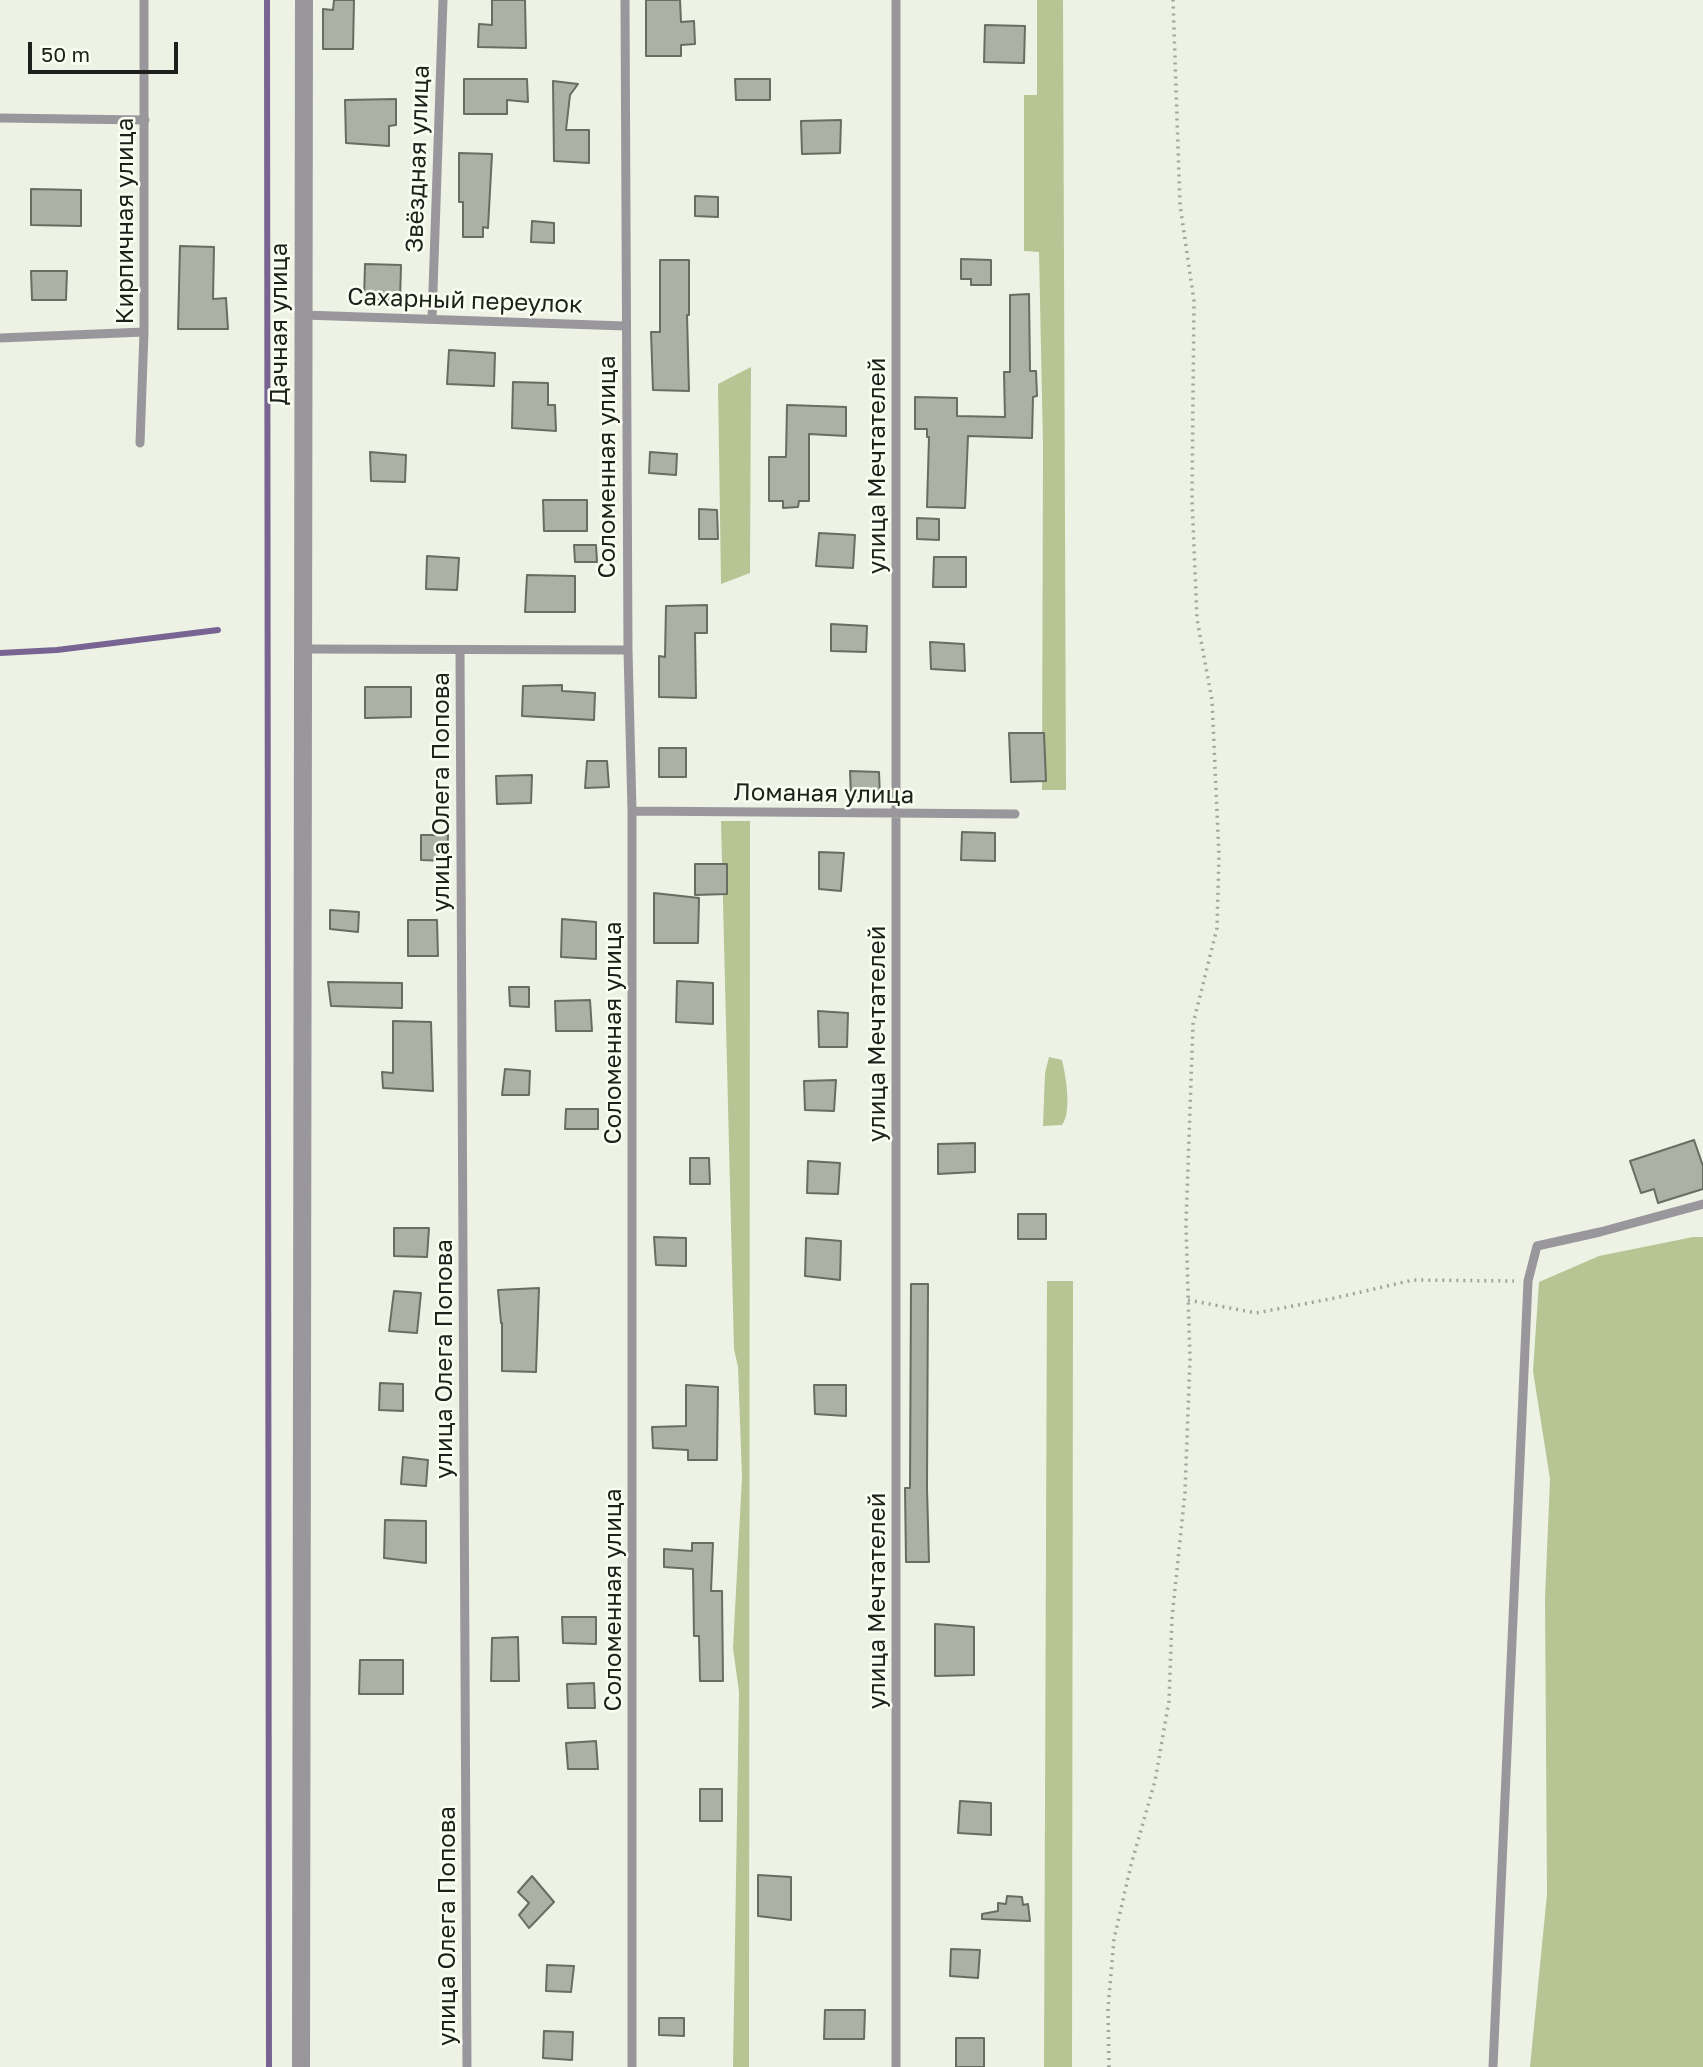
<!DOCTYPE html>
<html>
<head>
<meta charset="utf-8">
<style>
	body { margin:0 }
	#map { position:relative; width:1703px; height:2067px; overflow:hidden; background:#edf2e4; font-family:"Golos Text",sans-serif }
	canvas { display:block }
	.scale { position:absolute; left:28px; top:42px; width:150px; height:32px; box-sizing:border-box; border:4px solid #1e201b; border-top:0; padding-left:9px; font-size:21px; line-height:24px; white-space:nowrap; color:#1e201b; -webkit-text-stroke:5px #fbfff2; paint-order:stroke }
</style>
</head>
<body>
<div id="map">
<canvas width="1703" height="2067"></canvas>
<div class="scale">50 m</div>
</div>
<script>
const c = document.querySelector('canvas').getContext('2d');
c.lineJoin = 'round';
function fill(path, color) {
  c.fillStyle = color;
  c.fill(path, 'evenodd');
}
function stroke(path, color, width, dash) {
  c.strokeStyle = color;
  c.lineWidth = width;
  c.lineCap = dash ? 'butt' : 'round';
  c.setLineDash(dash || []);
  c.stroke(path);
}
function label(font, color, halo, rows, align = 'center') {
  c.font = font + ' "Golos Text",sans-serif';
  c.lineWidth = 5;
  c.setLineDash([]);
  c.textBaseline = 'middle';
  c.strokeStyle = halo;
  c.fillStyle = color;
  for (const [text, x, y, turn = 0] of rows) {
    c.save();
    c.translate(x, y);
    c.rotate((+turn || 0) * Math.PI / 180);
    c.textAlign = isNaN(turn) ? turn : align;
    if (halo) c.strokeText(text, 0, 0);
    c.fillText(text, 0, 0);
    c.restore();
  }
}
const green = new Path2D(`
	M 1037,0 L 1063,0 L 1066,790 L 1042,790 L 1043,446 L 1039,252 L 1024,251 L 1024,95 L 1037,95 Z
	M 751,367 L 750,573 L 721,584 L 718,384 Z
	M 721,821 L 750,821 L 749,2067 L 733,2067 L 739,1692 L 733,1648 L 742,1477 L 738,1367 L 734,1349 Z
	M 1049,1057 L 1062,1060 C 1066,1077 1072,1112 1062,1125 L 1043,1126 L 1045,1073 Z
	M 1693,1237 L 1703,1237 L 1703,2067 L 1530,2067 L 1547,1894 L 1545,1598 L 1550,1479 L 1533,1371 L 1539,1282 L 1599,1256 Z
	M 1047,1281 L 1073,1281 L 1072,2067 L 1044,2067 Z`);
const stream = new Path2D(`
	M 267,0 L 269,2067
	M 0,653 L 57,650 L 218,630`);
const building = new Path2D(`
	M 334,0 L 354,0 L 353,49 L 323,49 L 323,9 L 333,10 Z
	M 492,0 L 525,0 L 526,48 L 478,47 L 479,24 L 492,25 Z
	M 646,0 L 680,0 L 681,22 L 694,21 L 695,44 L 681,45 L 681,56 L 646,56 Z
	M 985,25 L 1025,26 L 1024,63 L 984,62 Z
	M 464,79 L 527,79 L 528,102 L 507,100 L 507,114 L 464,114 Z
	M 735,79 L 770,79 L 770,100 L 736,100 Z
	M 553,81 L 578,84 L 570,95 L 566,130 L 589,130 L 589,163 L 554,161 Z
	M 396,99 L 396,125 L 389,126 L 389,146 L 346,143 L 345,100 Z
	M 841,120 L 840,153 L 802,154 L 801,121 Z
	M 459,153 L 492,154 L 488,228 L 483,227 L 483,237 L 463,237 L 463,202 L 459,202 Z
	M 31,189 L 81,190 L 81,226 L 31,225 Z
	M 695,196 L 718,197 L 718,217 L 695,216 Z
	M 532,221 L 554,223 L 554,243 L 531,242 Z
	M 180,246 L 214,247 L 213,299 L 226,298 L 228,329 L 178,329 Z
	M 961,259 L 991,260 L 991,285 L 971,285 L 971,279 L 961,279 Z
	M 660,260 L 689,260 L 689,315 L 687,315 L 689,391 L 653,390 L 651,332 L 660,332 Z
	M 365,264 L 401,265 L 400,301 L 364,300 Z
	M 31,271 L 67,271 L 66,300 L 32,300 Z
	M 1029,294 L 1030,371 L 1036,371 L 1037,396 L 1033,397 L 1032,438 L 968,436 L 965,508 L 927,507 L 929,437 L 927,437 L 927,429 L 915,429 L 915,397 L 957,398 L 957,416 L 1005,417 L 1004,372 L 1010,372 L 1010,295 Z
	M 449,350 L 495,353 L 494,386 L 447,384 Z
	M 513,382 L 548,383 L 548,405 L 555,405 L 556,431 L 512,428 Z
	M 787,405 L 846,407 L 846,436 L 809,434 L 809,501 L 799,501 L 798,507 L 783,508 L 783,501 L 769,501 L 769,457 L 786,457 Z
	M 370,452 L 406,455 L 405,482 L 371,481 Z
	M 650,452 L 677,454 L 676,475 L 649,473 Z
	M 543,500 L 587,500 L 587,531 L 544,531 Z
	M 699,509 L 717,510 L 718,539 L 699,539 Z
	M 917,518 L 939,519 L 939,540 L 917,539 Z
	M 819,533 L 855,535 L 853,568 L 816,566 Z
	M 574,545 L 596,545 L 597,562 L 575,562 Z
	M 427,556 L 459,558 L 457,590 L 426,589 Z
	M 934,557 L 966,557 L 966,587 L 933,587 Z
	M 527,575 L 575,576 L 575,612 L 525,612 Z
	M 707,605 L 707,633 L 695,633 L 696,698 L 659,697 L 659,656 L 665,657 L 666,606 Z
	M 831,624 L 867,626 L 866,652 L 831,651 Z
	M 930,642 L 964,644 L 965,671 L 931,669 Z
	M 562,685 L 562,691 L 595,693 L 594,720 L 522,716 L 523,686 Z
	M 365,687 L 411,687 L 411,717 L 365,718 Z
	M 1009,733 L 1044,733 L 1046,781 L 1011,782 Z
	M 659,748 L 686,748 L 686,777 L 659,777 Z
	M 587,761 L 607,761 L 609,787 L 585,788 Z
	M 850,771 L 879,772 L 880,797 L 851,797 Z
	M 532,775 L 531,803 L 497,804 L 496,776 Z
	M 962,832 L 995,833 L 995,861 L 961,860 Z
	M 421,835 L 448,835 L 447,861 L 421,860 Z
	M 819,852 L 844,853 L 841,891 L 819,889 Z
	M 695,864 L 727,864 L 727,894 L 695,895 Z
	M 654,893 L 699,898 L 698,943 L 654,943 Z
	M 330,910 L 359,912 L 358,932 L 330,929 Z
	M 562,919 L 596,922 L 596,959 L 561,957 Z
	M 408,920 L 437,920 L 438,956 L 408,956 Z
	M 677,981 L 713,983 L 713,1024 L 676,1022 Z
	M 328,982 L 402,983 L 402,1008 L 331,1006 Z
	M 509,987 L 529,987 L 529,1007 L 510,1006 Z
	M 590,1000 L 592,1031 L 556,1031 L 555,1001 Z
	M 818,1011 L 848,1013 L 847,1047 L 819,1047 Z
	M 393,1021 L 431,1022 L 433,1091 L 383,1088 L 382,1072 L 393,1073 Z
	M 505,1069 L 530,1071 L 529,1095 L 502,1095 Z
	M 836,1080 L 834,1111 L 805,1110 L 804,1081 Z
	M 566,1109 L 598,1109 L 598,1129 L 565,1129 Z
	M 1694,1140 L 1703,1166 L 1703,1189 L 1658,1203 L 1654,1189 L 1641,1193 L 1630,1161 Z
	M 975,1143 L 975,1172 L 938,1174 L 938,1144 Z
	M 690,1158 L 709,1158 L 710,1184 L 690,1184 Z
	M 808,1161 L 840,1163 L 838,1194 L 807,1193 Z
	M 1018,1214 L 1046,1214 L 1046,1239 L 1018,1239 Z
	M 394,1228 L 429,1228 L 427,1257 L 394,1256 Z
	M 654,1237 L 686,1238 L 686,1266 L 656,1265 Z
	M 806,1238 L 841,1241 L 840,1280 L 805,1276 Z
	M 911,1284 L 928,1284 L 927,1488 L 929,1562 L 906,1562 L 905,1488 L 910,1488 Z
	M 539,1288 L 536,1372 L 502,1371 L 502,1323 L 501,1323 L 498,1290 Z
	M 394,1291 L 421,1293 L 417,1333 L 389,1331 Z
	M 380,1383 L 403,1384 L 403,1411 L 379,1410 Z
	M 686,1385 L 718,1387 L 717,1460 L 688,1460 L 688,1450 L 653,1448 L 652,1427 L 686,1426 Z
	M 814,1385 L 846,1385 L 846,1416 L 815,1414 Z
	M 403,1457 L 428,1460 L 426,1486 L 401,1484 Z
	M 385,1520 L 426,1521 L 426,1563 L 384,1558 Z
	M 692,1543 L 713,1543 L 711,1591 L 722,1591 L 723,1681 L 700,1681 L 699,1636 L 694,1636 L 693,1569 L 664,1567 L 664,1549 L 692,1551 Z
	M 562,1617 L 596,1617 L 596,1644 L 563,1643 Z
	M 935,1624 L 974,1627 L 974,1675 L 935,1676 Z
	M 518,1637 L 519,1681 L 491,1681 L 492,1638 Z
	M 360,1660 L 403,1660 L 403,1694 L 359,1694 Z
	M 594,1683 L 595,1708 L 568,1708 L 567,1684 Z
	M 596,1741 L 598,1769 L 568,1769 L 566,1743 Z
	M 700,1789 L 722,1789 L 722,1821 L 700,1821 Z
	M 960,1801 L 991,1803 L 991,1835 L 958,1833 Z
	M 758,1875 L 791,1877 L 791,1920 L 758,1916 Z
	M 532,1876 L 554,1902 L 529,1928 L 519,1915 L 529,1903 L 518,1892 Z
	M 1007,1896 L 1022,1897 L 1023,1905 L 1028,1904 L 1030,1921 L 982,1919 L 982,1914 L 998,1911 L 998,1903 L 1006,1904 Z
	M 951,1949 L 980,1950 L 978,1978 L 950,1976 Z
	M 547,1965 L 574,1966 L 571,1992 L 546,1991 Z
	M 825,2010 L 865,2010 L 864,2039 L 824,2039 Z
	M 659,2018 L 684,2018 L 684,2036 L 659,2035 Z
	M 544,2031 L 573,2032 L 572,2060 L 543,2058 Z
	M 956,2038 L 984,2038 L 984,2067 L 956,2067 Z`);
const path = new Path2D(`
	M 1188,1300 L 1256,1313 L 1335,1298 L 1413,1280 L 1514,1281
	M 1109,2067 L 1108,2008 L 1114,1939 L 1131,1865 L 1155,1781 L 1169,1701 L 1172,1618 L 1185,1492 L 1190,1359 L 1186,1224 L 1193,1024 L 1217,928 L 1219,856 L 1212,700 L 1197,619 L 1192,499 L 1194,301 L 1180,205 L 1173,0`);
const service = new Path2D(`
	M 625,0 L 628,650 L 632,811 L 632,2067
	M 896,0 L 896,2067
	M 0,118 L 145,120
	M 304,315 L 625,326
	M 432,319 L 443,0
	M 0,338 L 144,332
	M 140,443 L 144,332 L 144,0
	M 304,649 L 628,650
	M 460,650 L 467,2067
	M 632,811 L 1015,814
	M 1493,2067 L 1528,1281 L 1537,1246 L 1600,1232 L 1703,1204`);
const minor = new Path2D(`
	M 301,2067 L 304,0`);
const streetNames = [
	["Звёздная улица",418,159,-88],
	["Кирпичная улица",125,221,-90],
	["Сахарный переулок",465,301,2],
	["Дачная улица",279,324,-90],
	["улица Мечтателей",877,466,-90],
	["Соломенная улица",607,467,-90],
	["улица Олега Попова",441,792,-90],
	["Ломаная улица",824,794,1],
	["Соломенная улица",613,1033,-90],
	["улица Мечтателей",877,1034,-90],
	["улица Олега Попова",444,1359,-90],
	["Соломенная улица",613,1600,-90],
	["улица Мечтателей",877,1601,-90],
	["улица Олега Попова",447,1926,-90]
];
fill(green, '#b6c593');
stroke(stream, '#776493', 6);
fill(building, '#adb1a5');
stroke(building, '#686c61', 2);
stroke(path, '#a1a59b', 3.5, [2, 5]);
stroke(service, '#99979c', 9);
stroke(minor, '#99979c', 18);
label('24px', '#1e201b', '#fbfff2', streetNames);
</script>
</body>
</html>
